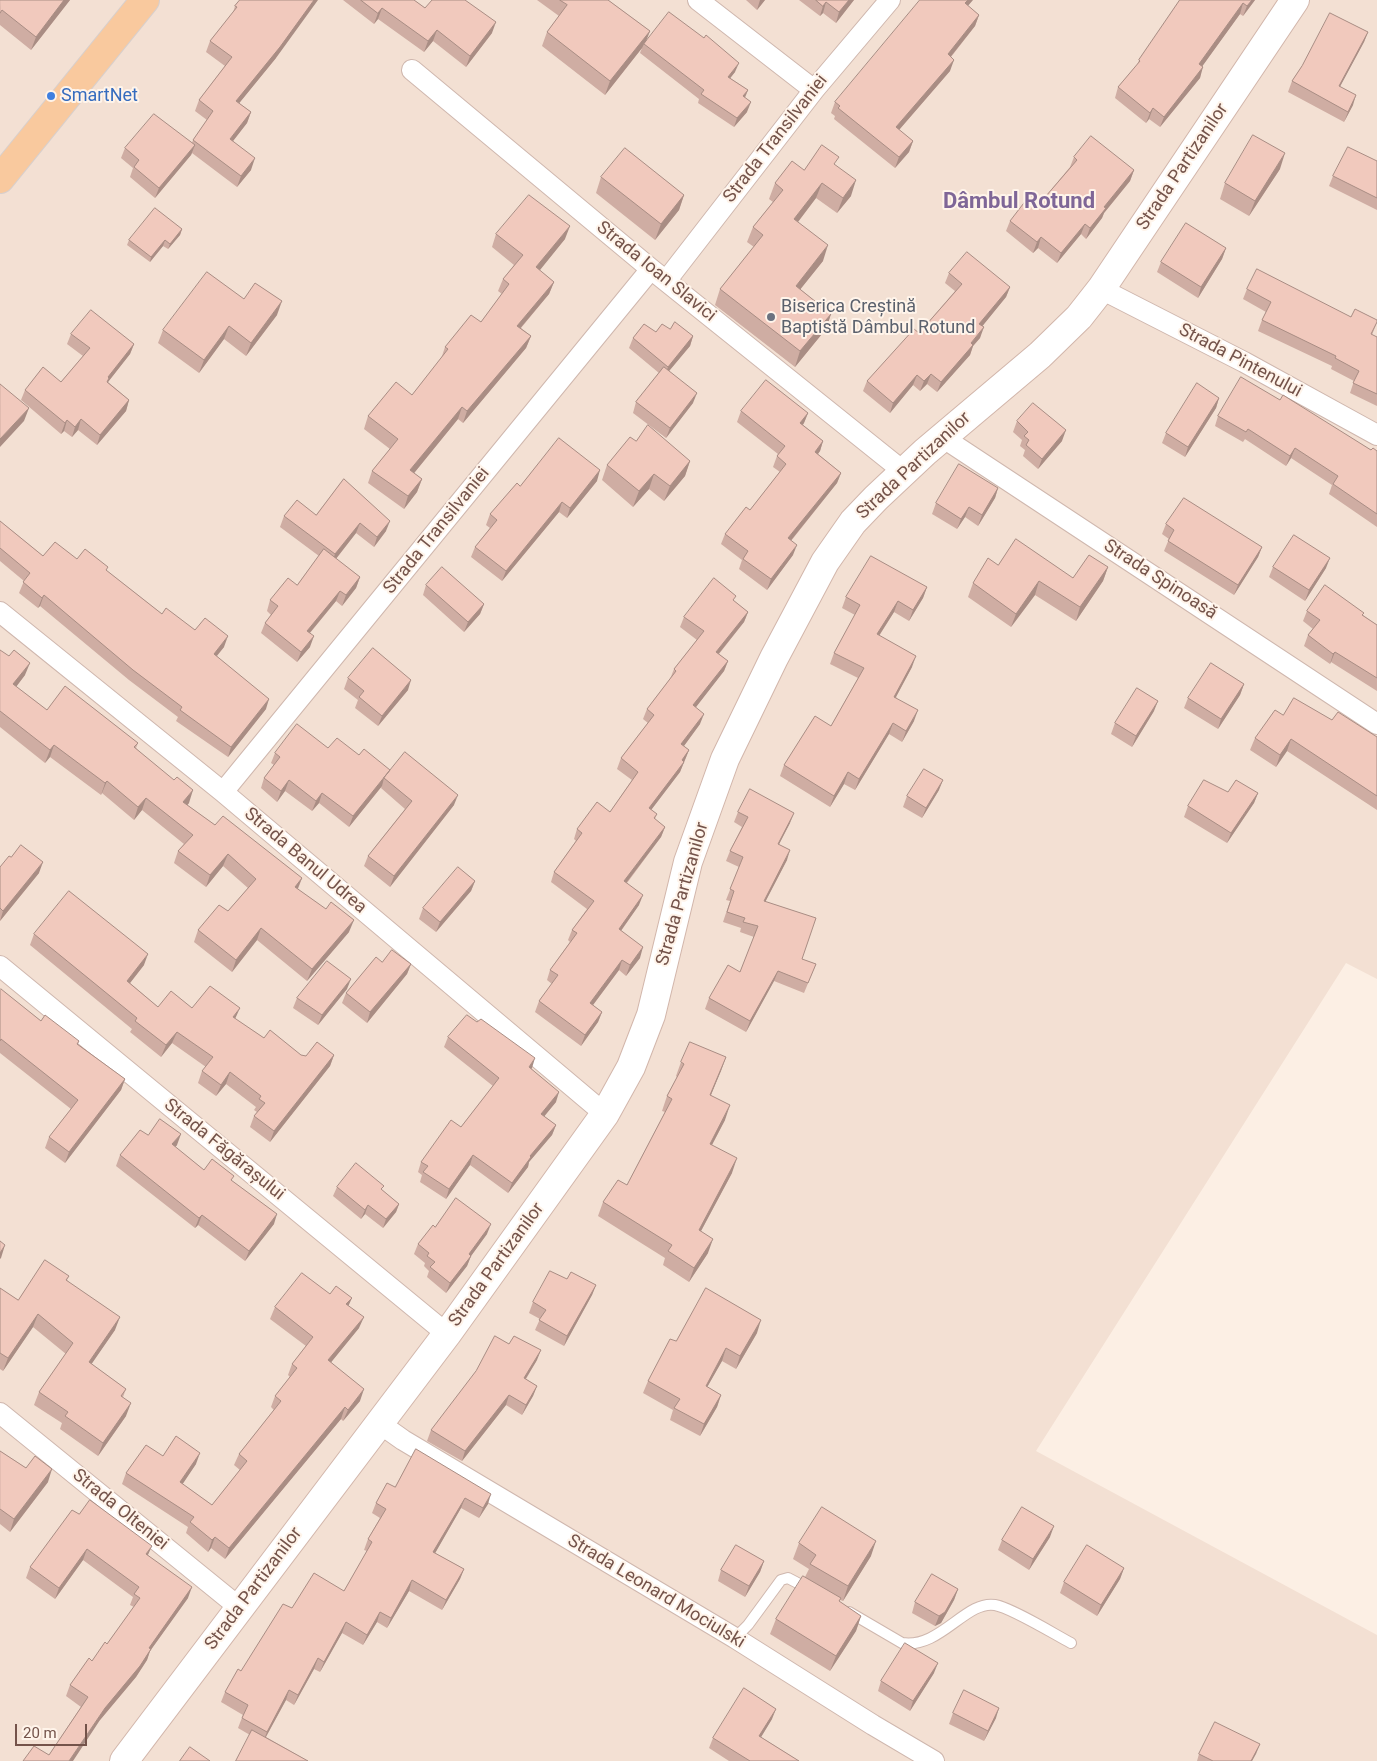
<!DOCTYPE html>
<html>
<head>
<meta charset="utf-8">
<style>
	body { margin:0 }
	#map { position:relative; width:1377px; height:1761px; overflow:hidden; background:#fcefe4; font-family:Roboto,sans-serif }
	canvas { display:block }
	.scale { position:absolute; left:15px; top:1724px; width:72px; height:22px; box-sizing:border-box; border:2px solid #74534a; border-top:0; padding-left:6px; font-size:15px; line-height:18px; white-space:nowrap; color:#74534a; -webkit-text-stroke:4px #fff4ea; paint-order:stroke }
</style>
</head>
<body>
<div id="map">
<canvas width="1377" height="1761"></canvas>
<div class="scale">20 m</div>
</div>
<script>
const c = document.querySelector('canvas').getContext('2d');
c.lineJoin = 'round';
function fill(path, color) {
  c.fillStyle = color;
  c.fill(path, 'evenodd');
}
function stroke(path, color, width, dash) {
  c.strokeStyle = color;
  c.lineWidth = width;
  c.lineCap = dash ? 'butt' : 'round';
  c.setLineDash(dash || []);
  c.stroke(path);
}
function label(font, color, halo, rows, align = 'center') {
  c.font = font + ' Roboto,sans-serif';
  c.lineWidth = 4;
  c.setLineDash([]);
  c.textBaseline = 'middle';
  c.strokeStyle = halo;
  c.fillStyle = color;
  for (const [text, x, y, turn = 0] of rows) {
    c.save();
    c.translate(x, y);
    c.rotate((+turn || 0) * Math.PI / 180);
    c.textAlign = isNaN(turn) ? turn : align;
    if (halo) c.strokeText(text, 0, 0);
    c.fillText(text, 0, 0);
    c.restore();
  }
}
const residential = new Path2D(`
	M 0,0 L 1377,0 L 1377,979 L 1346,963 L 1036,1451 L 1377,1635 L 1377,1761 L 0,1761 Z`);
const lane = new Path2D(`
	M 849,1612 L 902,1643 C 940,1649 966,1600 995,1605 C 1012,1608 1054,1634 1071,1643
	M 735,1638 L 748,1625 L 781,1580 L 788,1578 L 811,1590`);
const street = new Path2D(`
	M 698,0 L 814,90
	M 412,70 L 651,269 L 903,471
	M 666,281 L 814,90 L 890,0
	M 1101,289 L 1244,362 L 1377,435
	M 942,437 L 1377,724
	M 0,612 L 223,792 L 605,1114
	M 223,792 L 651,269
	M 0,966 L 447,1334
	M 0,1413 L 240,1608
	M 379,1423 L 403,1440 L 735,1638 L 873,1725 L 934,1761`);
const secondary = new Path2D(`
	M 124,1761 L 447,1334 L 605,1114 L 631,1067 L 651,1015 L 688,862 L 725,759 L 774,658 L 825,562 L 853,522 L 876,498 L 925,452 L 1040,355 L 1079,317 L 1101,289 L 1295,0`);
const primary = new Path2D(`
	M 0,179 L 145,0`);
const wall = new Path2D(`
	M 0,0 L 70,0 L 31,50 L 0,25 Z
	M 240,0 L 276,58 L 239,103 L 251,112 L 247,123 L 233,141 L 251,170 L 237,187 L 192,153 L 191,155 L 155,198 L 130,177 L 133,168 L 121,158 L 125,148 L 192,143 L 193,140 L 207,120 L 195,111 L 199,100 L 225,66 L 206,52 L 210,41 L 233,13 L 235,6 Z
	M 343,0 L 414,0 L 425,8 L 492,33 L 466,67 L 433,41 L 424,52 L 378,19 L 374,24 Z
	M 537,0 L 608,0 L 650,31 L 646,40 L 735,72 L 730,78 L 748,90 L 745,98 L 747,112 L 734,127 L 698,103 L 699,99 L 640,53 L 642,48 L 605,95 L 542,46 L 547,32 L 559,16 Z
	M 746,0 L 765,0 L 757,10 Z
	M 799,0 L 854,0 L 836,23 L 823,13 L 820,16 Z
	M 1180,0 L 1255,0 L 1243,16 L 1240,14 L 1202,66 L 1200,78 L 1160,127 L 1149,119 L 1146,123 L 1115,98 L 1118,87 L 1137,65 L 1139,60 Z
	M 968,6 L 979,15 L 975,26 L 951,57 L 950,71 L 899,130 L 913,141 L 909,152 L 895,168 L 834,119 L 835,116 L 831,113 L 835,102 Z
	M 1368,32 L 1364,42 L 1340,86 L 1353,105 L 1344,122 L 1288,92 L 1292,81 L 1302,66 Z
	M 1074,157 L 1134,170 L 1130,181 L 1104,213 L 1102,218 L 1086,239 L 1081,234 L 1057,263 L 1038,248 L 1033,253 L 1006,231 L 1010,221 L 1040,203 L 1070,167 Z
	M 1377,161 L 1377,210 L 1329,186 L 1333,176 Z
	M 836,166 L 851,196 L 837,213 L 816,198 L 798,222 L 823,261 L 800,289 L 831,314 L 826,329 L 795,367 L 715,305 L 720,289 L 754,247 L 747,242 L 753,227 L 773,202 L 769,199 L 775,183 L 804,170 Z
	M 1280,169 L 1249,216 L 1220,199 L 1225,183 Z
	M 601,177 L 684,195 L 679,210 L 655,240 L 596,193 Z
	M 182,229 L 180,235 L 168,249 L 163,246 L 150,262 L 127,245 L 129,240 Z
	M 496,234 L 565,239 L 539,270 L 554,282 L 549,294 L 521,328 L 531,336 L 526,348 L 463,423 L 458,419 L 414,473 L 422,479 L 417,492 L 404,509 L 368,483 L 372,471 L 390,449 L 364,429 L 368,416 L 412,395 L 441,359 L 445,347 L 481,322 L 502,294 L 498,291 L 503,279 L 514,265 L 492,247 Z
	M 1226,248 L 1222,259 L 1198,298 L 1157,272 L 1161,262 Z
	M 949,273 L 1010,287 L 1006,297 L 982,326 L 980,338 L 973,346 L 970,355 L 937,392 L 927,384 L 920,391 L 913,385 L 890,413 L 863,391 L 867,381 L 919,333 L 955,291 L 945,283 Z
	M 1247,289 L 1351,317 L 1377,322 L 1372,335 L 1377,337 L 1377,406 L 1350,393 L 1354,381 L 1331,369 L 1332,366 L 1258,331 L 1262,320 L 1266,312 L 1243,299 Z
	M 277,315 L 246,356 L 224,339 L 199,373 L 158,343 L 163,330 Z
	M 670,329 L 693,336 L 690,346 L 669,371 L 693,403 L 666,438 L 633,413 L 636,402 L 659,373 L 629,348 L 633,338 Z
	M 71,334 L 134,344 L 130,354 L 108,382 L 129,400 L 126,411 L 97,445 L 78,430 L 72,437 L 64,431 L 61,434 L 21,400 L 25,390 L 61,382 L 83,356 L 67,344 Z
	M 1219,398 L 1216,408 L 1185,457 L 1162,443 L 1166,433 Z
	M 1280,400 L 1371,450 L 1377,451 L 1377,527 L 1329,494 L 1332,485 L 1291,458 L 1286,466 L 1245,439 L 1243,442 L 1215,426 L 1218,416 Z
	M 741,411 L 808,413 L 803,425 L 823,441 L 820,451 L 818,454 L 841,473 L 837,483 L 791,541 L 793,555 L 767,590 L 739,569 L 742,560 L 721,544 L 725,534 L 750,510 L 780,472 L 773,467 L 777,456 L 778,454 L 737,422 Z
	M 1017,421 L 1062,441 L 1038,469 L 1023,456 L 1025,450 L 1020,446 L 1022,440 L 1013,432 Z
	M 636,441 L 690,461 L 685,476 L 664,501 L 649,489 L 633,507 L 602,480 L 607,465 Z
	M 344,479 L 386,531 L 374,547 L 356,533 L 336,559 L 360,577 L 356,588 L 342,606 L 336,601 L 310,633 L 310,647 L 297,662 L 261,633 L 265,623 L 271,615 L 267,611 L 270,600 L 297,585 L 319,556 L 280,527 L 284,516 L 316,515 Z
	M 597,481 L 567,518 L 559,512 L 502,581 L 471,557 L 475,547 L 490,528 L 486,525 L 490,514 L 520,486 Z
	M 998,488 L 995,498 L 978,526 L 965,517 L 957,529 L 932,514 L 936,503 Z
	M 0,521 L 43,556 L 77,559 L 107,571 L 162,614 L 195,630 L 224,647 L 217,656 L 266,709 L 228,757 L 176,721 L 178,717 L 129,680 L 40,606 L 38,608 L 19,593 L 24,581 L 0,561 Z
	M 1166,524 L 1262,547 L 1258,557 L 1234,595 L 1164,551 L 1169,539 L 1162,534 Z
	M 998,565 L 1073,578 L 1108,567 L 1103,581 L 1076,621 L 1035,595 L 1011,627 L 968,597 L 973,583 Z
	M 1273,567 L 1326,568 L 1305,601 L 1269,577 Z
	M 426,585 L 484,604 L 480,614 L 464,632 L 423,595 Z
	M 927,587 L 923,598 L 909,621 L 894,612 L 879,636 L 912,667 L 896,697 L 914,721 L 902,742 L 889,734 L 855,790 L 844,784 L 830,807 L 780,776 L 784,765 L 831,726 L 858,678 L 830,664 L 834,653 L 855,615 L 842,608 L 846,597 Z
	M 734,601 L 748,612 L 744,622 L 719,654 L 728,661 L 724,671 L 696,707 L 700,724 L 684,746 L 689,750 L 680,772 L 651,810 L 657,814 L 655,819 L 665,827 L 661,837 L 627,883 L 639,905 L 621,931 L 640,958 L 626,976 L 619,970 L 593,1005 L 602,1012 L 598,1022 L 581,1046 L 535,1012 L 539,1001 L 552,984 L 547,980 L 550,970 L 570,942 L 568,940 L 572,930 L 587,909 L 551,882 L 554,872 L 576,841 L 574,839 L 577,829 L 610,812 L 632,780 L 617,769 L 621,758 L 648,723 L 643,719 L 647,709 L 670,679 L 674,669 L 697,640 L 680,627 L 684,617 Z
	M 1307,611 L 1363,615 L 1377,625 L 1377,691 L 1331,662 L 1330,664 L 1304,646 L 1308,635 L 1313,629 L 1303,621 Z
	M 0,650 L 25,675 L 16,687 L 47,710 L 138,743 L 136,748 L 189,803 L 187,805 L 215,825 L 302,878 L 298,889 L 349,932 L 307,981 L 257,940 L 232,972 L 194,942 L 198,930 L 228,911 L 248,888 L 223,866 L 206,887 L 174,863 L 178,851 L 184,844 L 142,810 L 134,820 L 102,793 L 101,795 L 50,757 L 45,763 L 0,727 Z
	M 348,678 L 408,690 L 378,726 L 355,708 L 358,700 L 344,689 Z
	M 1244,684 L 1240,695 L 1218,729 L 1184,708 L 1188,698 Z
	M 1154,711 L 1132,747 L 1111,734 L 1115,723 Z
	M 1283,715 L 1332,720 L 1377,737 L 1377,810 L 1287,751 L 1276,767 L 1250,750 L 1255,738 Z
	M 328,748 L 359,755 L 390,770 L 454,805 L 390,887 L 364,866 L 368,856 L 405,809 L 381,788 L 382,786 L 349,827 L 319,803 L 312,811 L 285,791 L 277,802 L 261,788 L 264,778 L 274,765 L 271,763 L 275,753 Z
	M 939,790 L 922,818 L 903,807 L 907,796 Z
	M 1258,793 L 1254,803 L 1227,843 L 1184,817 L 1188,806 Z
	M 738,812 L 790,823 L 779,844 L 787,860 L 765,902 L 802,959 L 816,964 L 804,993 L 774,981 L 746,1032 L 705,1009 L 709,998 L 740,972 L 754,937 L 740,932 L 741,928 L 723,922 L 730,901 L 726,900 L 739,867 L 726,861 L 730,851 L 742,827 L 734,822 Z
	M 11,857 L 39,873 L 0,921 L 0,867 Z
	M 475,881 L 471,891 L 436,932 L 419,919 L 423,908 Z
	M 34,934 L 144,965 L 130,983 L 158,1007 L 192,1008 L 235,1019 L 264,1038 L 301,1055 L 306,1056 L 334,1055 L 330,1066 L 270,1142 L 250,1127 L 254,1116 L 257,1112 L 254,1110 L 256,1107 L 226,1084 L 216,1096 L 198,1083 L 202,1071 L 206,1067 L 172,1043 L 161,1057 L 130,1032 L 132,1029 L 30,945 Z
	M 382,962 L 411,964 L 407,974 L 367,1023 L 342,1003 L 346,993 Z
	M 347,989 L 318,1025 L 293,1008 L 297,998 Z
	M 0,990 L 41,1021 L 79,1041 L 78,1044 L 125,1079 L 121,1090 L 65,1163 L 45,1148 L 49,1137 L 71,1109 L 0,1053 Z
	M 448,1037 L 531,1068 L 556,1102 L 544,1116 L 556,1125 L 552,1135 L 529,1162 L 528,1167 L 508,1193 L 470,1165 L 446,1199 L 420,1182 L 422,1175 L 418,1172 L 421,1162 L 461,1127 L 493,1086 L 444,1047 Z
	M 726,1057 L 711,1095 L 725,1120 L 712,1145 L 732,1173 L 701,1231 L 708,1253 L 689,1282 L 663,1265 L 665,1258 L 598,1216 L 603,1202 L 627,1185 L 665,1112 L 662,1111 L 667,1096 L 677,1077 L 676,1076 L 681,1062 Z
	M 148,1135 L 177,1145 L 175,1147 L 204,1170 L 232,1181 L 274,1224 L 245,1261 L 198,1225 L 195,1228 L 116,1166 L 120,1155 Z
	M 337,1187 L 382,1190 L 399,1204 L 396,1212 L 383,1228 L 365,1214 L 361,1219 L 333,1196 Z
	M 435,1227 L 487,1234 L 471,1256 L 467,1266 L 446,1293 L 427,1277 L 429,1271 L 424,1266 L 425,1263 L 414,1254 L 418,1244 Z
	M 69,1276 L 67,1280 L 115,1330 L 91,1364 L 126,1389 L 123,1397 L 126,1416 L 98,1456 L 60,1429 L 62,1423 L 34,1405 L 39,1392 L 66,1354 L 33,1327 L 3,1371 L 0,1369 L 0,1288 L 18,1300 Z
	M 567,1279 L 596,1285 L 592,1295 L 564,1346 L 535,1330 L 540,1319 L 529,1313 L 533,1302 Z
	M 330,1294 L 349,1306 L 359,1328 L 331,1362 L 360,1401 L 343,1421 L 341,1419 L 225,1559 L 211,1548 L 208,1552 L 186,1533 L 188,1527 L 122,1484 L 126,1473 L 163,1456 L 196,1464 L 182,1484 L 212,1505 L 240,1470 L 234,1465 L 239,1454 L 274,1410 L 271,1407 L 275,1396 L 290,1377 L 288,1375 L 292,1364 L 306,1346 L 270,1319 L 275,1307 Z
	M 757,1333 L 736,1369 L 722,1361 L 707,1387 L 721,1395 L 717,1407 L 700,1436 L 670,1420 L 673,1410 L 643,1393 L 648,1381 L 676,1341 Z
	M 537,1360 L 526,1379 L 537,1386 L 533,1396 L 522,1415 L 506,1405 L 462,1461 L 427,1441 L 431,1430 Z
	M 416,1449 L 488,1504 L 479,1518 L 461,1508 L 435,1553 L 464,1569 L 460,1579 L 442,1610 L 409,1591 L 387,1628 L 377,1622 L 363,1645 L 342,1633 L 320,1672 L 314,1669 L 294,1705 L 286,1700 L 266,1737 L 308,1761 L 236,1761 L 250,1735 L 238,1728 L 243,1715 L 221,1702 L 225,1692 L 292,1608 L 344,1591 L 367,1551 L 364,1550 L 368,1539 L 380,1518 L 372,1513 L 376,1503 L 395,1487 Z
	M 0,1451 L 48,1482 L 10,1532 L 0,1524 Z
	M 79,1514 L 148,1555 L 188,1598 L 150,1651 L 147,1660 L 136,1677 L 100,1720 L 49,1755 L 81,1707 L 66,1696 L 70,1685 L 107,1644 L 134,1607 L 130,1605 L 133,1597 L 83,1560 L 55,1599 L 26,1578 L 30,1567 Z
	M 1050,1537 L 1029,1570 L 998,1550 L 1002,1540 Z
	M 799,1543 L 871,1556 L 843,1601 L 840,1600 L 839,1602 L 861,1616 L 856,1631 L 830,1671 L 770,1634 L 776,1619 L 805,1577 L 809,1569 L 793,1559 Z
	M 764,1561 L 760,1572 L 745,1597 L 718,1581 L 721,1570 Z
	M 1124,1568 L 1120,1579 L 1097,1616 L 1060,1593 L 1064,1582 Z
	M 958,1589 L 954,1600 L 941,1623 L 935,1626 L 912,1613 L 915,1602 Z
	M 934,1673 L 910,1711 L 878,1691 L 881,1681 Z
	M 953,1713 L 996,1718 L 984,1741 L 949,1724 Z
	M 772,1719 L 761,1737 L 799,1761 L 729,1761 L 709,1748 L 713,1738 Z
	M 1260,1744 L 1252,1761 L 1197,1761 L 1199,1754 Z`);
const shadedWall = new Path2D(`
	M 64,0 L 70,0 L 31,50 L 36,37 Z
	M 314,0 L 318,0 L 276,58 L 232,112 L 236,101 Z
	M 760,0 L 765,0 L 757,10 Z
	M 849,0 L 854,0 L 836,23 L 839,12 Z
	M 968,0 L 973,0 L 961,14 L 965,3 Z
	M 1252,0 L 1255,0 L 1243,16 L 1247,6 Z
	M 826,2 L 823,13 L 820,16 L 823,6 Z
	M 1243,3 L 1240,14 L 1196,75 L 1199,64 Z
	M 382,8 L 378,19 L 374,24 L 378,13 Z
	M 979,15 L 975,26 L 944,65 L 948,54 Z
	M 496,22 L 492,33 L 466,67 L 470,56 Z
	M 437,30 L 433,41 L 424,52 L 428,41 Z
	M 650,31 L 645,44 L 644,44 L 642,48 L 605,95 L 610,81 Z
	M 1368,32 L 1364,42 L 1335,96 L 1339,86 Z
	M 954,60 L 950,71 L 892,138 L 896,127 Z
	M 739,63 L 735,72 L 724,86 L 728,77 Z
	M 1203,67 L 1200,78 L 1160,127 L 1164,117 Z
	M 748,90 L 744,99 L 743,96 Z
	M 1356,95 L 1353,105 L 1344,122 L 1348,112 Z
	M 751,102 L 747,112 L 734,127 L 737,118 Z
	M 1153,108 L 1149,119 L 1146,123 L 1150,113 Z
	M 251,112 L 247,123 L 226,150 L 230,139 Z
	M 913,141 L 909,152 L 895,168 L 899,157 Z
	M 195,145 L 191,155 L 155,198 L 159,188 Z
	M 1285,153 L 1280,169 L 1249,216 L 1255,201 Z
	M 255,158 L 251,170 L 237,187 L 241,176 Z
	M 1134,170 L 1130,181 L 1104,213 L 1102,218 L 1086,239 L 1090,228 L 1104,207 Z
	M 856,180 L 851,196 L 837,213 L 843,198 Z
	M 822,183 L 816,198 L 788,235 L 794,219 Z
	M 684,195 L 679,210 L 655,240 L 661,224 Z
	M 1085,224 L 1081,234 L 1057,263 L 1061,253 Z
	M 570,226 L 565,239 L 532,280 L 536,267 Z
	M 182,229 L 180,235 L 168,249 L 170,244 Z
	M 1041,237 L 1038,248 L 1033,253 L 1037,242 Z
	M 165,240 L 163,246 L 150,262 L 151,257 Z
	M 828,245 L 823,261 L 791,301 L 796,286 Z
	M 1226,248 L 1222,259 L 1198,298 L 1201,287 Z
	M 554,282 L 549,294 L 512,338 L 517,326 Z
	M 1010,287 L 1006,297 L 976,334 L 979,324 Z
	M 282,301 L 277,315 L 246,356 L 251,343 Z
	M 831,314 L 826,329 L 795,367 L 800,351 Z
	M 229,326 L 224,339 L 199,373 L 204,360 Z
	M 984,327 L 980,338 L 973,346 L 970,355 L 937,392 L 941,382 Z
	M 531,336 L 526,348 L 463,423 L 467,411 Z
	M 693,336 L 690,346 L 664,377 L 668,367 Z
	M 134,344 L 130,354 L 108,382 L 106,388 L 108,377 Z
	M 931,374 L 927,384 L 920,391 L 924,381 Z
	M 917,375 L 913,385 L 890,413 L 893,403 Z
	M 697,393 L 693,403 L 666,438 L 670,428 Z
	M 1219,398 L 1216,408 L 1185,457 L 1188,447 Z
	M 129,400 L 126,411 L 97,445 L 100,435 Z
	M 462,407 L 458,419 L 406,483 L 410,470 Z
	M 29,408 L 24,421 L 0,447 L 0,439 Z
	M 808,413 L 804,423 L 796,433 L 800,423 Z
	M 81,419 L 78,430 L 72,437 L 75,427 Z
	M 67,420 L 64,431 L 61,434 L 65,423 Z
	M 1066,430 L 1062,441 L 1038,469 L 1042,459 Z
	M 823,441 L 820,451 L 811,463 L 815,452 Z
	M 1295,448 L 1291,458 L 1286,466 L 1290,456 Z
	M 690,461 L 685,476 L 664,501 L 670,486 Z
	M 600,470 L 597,481 L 567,518 L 570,508 Z
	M 841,473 L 837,483 L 784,549 L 788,538 Z
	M 654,474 L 649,489 L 633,507 L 639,491 Z
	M 422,479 L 417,492 L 404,509 L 408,496 Z
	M 998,488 L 995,498 L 978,526 L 982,515 Z
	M 562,502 L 559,512 L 502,581 L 506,571 Z
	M 969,507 L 965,517 L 957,529 L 961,519 Z
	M 390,521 L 386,531 L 374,547 L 377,537 Z
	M 360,523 L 356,533 L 331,565 L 335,554 Z
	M 797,545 L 793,555 L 767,590 L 771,579 Z
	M 1262,547 L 1258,557 L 1234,595 L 1238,585 Z
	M 1330,558 L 1326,568 L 1305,601 L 1309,590 Z
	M 1108,567 L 1103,581 L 1076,621 L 1080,607 Z
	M 360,577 L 356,588 L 342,606 L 346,595 Z
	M 1039,581 L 1035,595 L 1011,627 L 1016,614 Z
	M 927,587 L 923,598 L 909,621 L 913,610 Z
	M 340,591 L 336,601 L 303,641 L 307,631 Z
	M 44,595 L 40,606 L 38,608 L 42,598 Z
	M 898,601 L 894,612 L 873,645 L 877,634 Z
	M 484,604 L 480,614 L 464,632 L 468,622 Z
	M 748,612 L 744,622 L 712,662 L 716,652 Z
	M 228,636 L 224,647 L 210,664 L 214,654 Z
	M 314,636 L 310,647 L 297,662 L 301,652 Z
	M 1335,652 L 1331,662 L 1330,664 L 1333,654 Z
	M 916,656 L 912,667 L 890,708 L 894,697 Z
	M 728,661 L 724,671 L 689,716 L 693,705 Z
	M 30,663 L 25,675 L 9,696 L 13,684 Z
	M 411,680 L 408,690 L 378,726 L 382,716 Z
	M 1244,684 L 1240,695 L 1218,729 L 1221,719 Z
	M 269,699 L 266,709 L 228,757 L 231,747 Z
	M 1158,701 L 1154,711 L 1132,747 L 1136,736 Z
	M 918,710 L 914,721 L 902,742 L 906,731 Z
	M 704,714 L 700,724 L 678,754 L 681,744 Z
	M 893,723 L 889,734 L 855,790 L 859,779 Z
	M 1291,739 L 1287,751 L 1276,767 L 1280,755 Z
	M 54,745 L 50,757 L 45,763 L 50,750 Z
	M 689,750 L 680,772 L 645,818 L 649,808 Z
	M 390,770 L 386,780 L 384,778 L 382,786 L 349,827 L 353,816 Z
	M 848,772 L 844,784 L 830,807 L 834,796 Z
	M 289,780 L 285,791 L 277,802 L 281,791 Z
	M 943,780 L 939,790 L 922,818 L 926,808 Z
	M 107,781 L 102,793 L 101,795 L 105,783 Z
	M 193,790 L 189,803 L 179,815 L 183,802 Z
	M 322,793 L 319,803 L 312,811 L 316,801 Z
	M 1258,793 L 1254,803 L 1227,843 L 1231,833 Z
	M 458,795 L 454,805 L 390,887 L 394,876 Z
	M 146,798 L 142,810 L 134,820 L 138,807 Z
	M 794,813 L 790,823 L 774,854 L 778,844 Z
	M 665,827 L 661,837 L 620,891 L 624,881 Z
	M 790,850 L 787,860 L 760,912 L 764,901 Z
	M 228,854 L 223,866 L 206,887 L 210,875 Z
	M 43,862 L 39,873 L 0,921 L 3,911 Z
	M 302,878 L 297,890 L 295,887 Z
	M 475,881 L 471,891 L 436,932 L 440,922 Z
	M 643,895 L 639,905 L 615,939 L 619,929 Z
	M 354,920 L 349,932 L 307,981 L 312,969 Z
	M 261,928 L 257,940 L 232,972 L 236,960 Z
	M 643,947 L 640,958 L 626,976 L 630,965 Z
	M 148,954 L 144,965 L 123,992 L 127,981 Z
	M 622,960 L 619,970 L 587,1013 L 590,1003 Z
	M 411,964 L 407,974 L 367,1023 L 370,1012 Z
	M 778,971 L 774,981 L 746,1032 L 750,1021 Z
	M 351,979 L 347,989 L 318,1025 L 322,1015 Z
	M 240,1008 L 235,1019 L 233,1017 Z
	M 602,1012 L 598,1022 L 581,1046 L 585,1035 Z
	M 177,1032 L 172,1043 L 161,1057 L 166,1045 Z
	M 334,1055 L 330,1066 L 270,1142 L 274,1131 Z
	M 726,1057 L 721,1071 L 705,1109 L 710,1095 Z
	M 535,1058 L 532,1068 L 525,1077 L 529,1067 Z
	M 230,1072 L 226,1084 L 216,1096 L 221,1085 Z
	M 125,1079 L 121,1090 L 65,1163 L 69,1152 Z
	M 559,1092 L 556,1102 L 538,1124 L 541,1114 Z
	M 730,1105 L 725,1120 L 705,1158 L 710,1144 Z
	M 556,1125 L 552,1135 L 529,1162 L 528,1167 L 508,1193 L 512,1183 L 530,1156 Z
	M 181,1134 L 177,1145 L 169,1155 L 172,1144 Z
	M 473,1155 L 470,1165 L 446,1199 L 449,1189 Z
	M 737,1158 L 732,1173 L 694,1244 L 699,1230 Z
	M 399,1204 L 396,1212 L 383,1228 L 386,1219 Z
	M 368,1205 L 365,1214 L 361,1219 L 365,1210 Z
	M 277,1214 L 274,1224 L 245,1261 L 249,1251 Z
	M 202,1215 L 198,1225 L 195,1228 L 199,1218 Z
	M 491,1224 L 487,1234 L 471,1256 L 467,1266 L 446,1293 L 450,1283 L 469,1254 Z
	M 713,1239 L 708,1253 L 689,1282 L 694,1268 Z
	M 5,1245 L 1,1258 L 0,1259 L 0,1253 Z
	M 596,1285 L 592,1295 L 564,1346 L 567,1336 Z
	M 352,1298 L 347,1309 L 346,1304 Z
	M 38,1314 L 33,1327 L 3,1371 L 8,1358 Z
	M 120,1317 L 115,1330 L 84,1375 L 89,1362 Z
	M 364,1317 L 359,1328 L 324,1371 L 328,1360 Z
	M 761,1320 L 757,1333 L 736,1369 L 740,1356 Z
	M 726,1348 L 722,1361 L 701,1398 L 706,1386 Z
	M 541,1350 L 537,1360 L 520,1388 L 524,1378 Z
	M 537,1386 L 533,1396 L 522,1415 L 526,1405 Z
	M 364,1389 L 360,1401 L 343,1421 L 348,1410 Z
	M 509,1395 L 506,1405 L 462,1461 L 465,1451 Z
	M 721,1395 L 717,1407 L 700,1436 L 704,1424 Z
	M 131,1403 L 126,1416 L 98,1456 L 103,1443 Z
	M 345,1407 L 341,1419 L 225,1559 L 229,1548 Z
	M 200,1453 L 196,1464 L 176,1494 L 180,1482 Z
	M 52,1469 L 48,1482 L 10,1532 L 14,1519 Z
	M 491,1494 L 488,1504 L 479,1518 L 483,1508 Z
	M 465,1498 L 461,1508 L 430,1562 L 433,1552 Z
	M 1054,1526 L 1050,1537 L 1029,1570 L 1033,1559 Z
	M 215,1537 L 211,1548 L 208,1552 L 212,1540 Z
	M 876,1541 L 871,1556 L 843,1601 L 848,1586 Z
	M 152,1546 L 147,1557 L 146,1554 Z
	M 87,1549 L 83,1560 L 55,1599 L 59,1588 Z
	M 764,1561 L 760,1572 L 745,1597 L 749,1586 Z
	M 1124,1568 L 1120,1579 L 1097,1616 L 1101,1605 Z
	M 464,1569 L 460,1579 L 442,1610 L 446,1600 Z
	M 412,1580 L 409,1591 L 387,1628 L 391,1618 Z
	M 192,1587 L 188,1598 L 150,1651 L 147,1660 L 136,1677 L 100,1720 L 73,1761 L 69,1761 L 105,1708 Z
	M 958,1589 L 954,1600 L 941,1623 L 935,1626 L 939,1616 Z
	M 380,1612 L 377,1622 L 363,1645 L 367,1635 Z
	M 861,1616 L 856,1631 L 830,1671 L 836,1656 Z
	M 346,1622 L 342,1633 L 320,1672 L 324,1662 Z
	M 318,1658 L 314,1669 L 294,1705 L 298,1695 Z
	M 938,1663 L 934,1673 L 910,1711 L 913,1701 Z
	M 289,1690 L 286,1700 L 263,1742 L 267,1732 Z
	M 999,1708 L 996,1718 L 984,1741 L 988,1731 Z
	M 776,1709 L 772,1719 L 755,1747 L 759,1736 Z
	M 1260,1744 L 1256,1754 L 1252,1761 L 1251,1761 Z`);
const building = new Path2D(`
	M 0,0 L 64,0 L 36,37 L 2,10 L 0,13 Z
	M 240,0 L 314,0 L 280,47 L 236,101 L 251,112 L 230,139 L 255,158 L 241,176 L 193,140 L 213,111 L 199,100 L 232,57 L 210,41 L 237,7 L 235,6 Z
	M 361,0 L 414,0 L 425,8 L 432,0 L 465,0 L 496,22 L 470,56 L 437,30 L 428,41 L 382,8 L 378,13 Z
	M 560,0 L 608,0 L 650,31 L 610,81 L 547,32 L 567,5 Z
	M 816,0 L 849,0 L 839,12 L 826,2 L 823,6 Z
	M 920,0 L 968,0 L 965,3 L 979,15 L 948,54 L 954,60 L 896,127 L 913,141 L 899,157 L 838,108 L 840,106 L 835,102 Z
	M 1180,0 L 1252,0 L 1247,6 L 1243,3 L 1199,64 L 1203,67 L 1164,117 L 1153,108 L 1150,113 L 1118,87 L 1140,61 L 1139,60 Z
	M 669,12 L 704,38 L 706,35 L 739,63 L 728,77 L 748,90 L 743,96 L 751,102 L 737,118 L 701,94 L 704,90 L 644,44 Z
	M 1330,13 L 1368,32 L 1339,86 L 1356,95 L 1348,112 L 1292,81 L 1302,66 Z
	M 154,114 L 195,145 L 159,188 L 134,167 L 139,160 L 125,148 Z
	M 1253,135 L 1285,153 L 1255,201 L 1225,183 Z
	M 1091,136 L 1134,170 L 1104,207 L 1106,208 L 1090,228 L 1085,224 L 1061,253 L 1041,237 L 1037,242 L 1010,221 L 1030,195 L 1040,203 L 1077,160 L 1074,157 Z
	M 822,145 L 839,157 L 834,164 L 856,180 L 843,198 L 822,183 L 794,219 L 828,245 L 796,286 L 831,314 L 800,351 L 720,289 L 763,235 L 753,227 L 783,190 L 775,183 L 792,161 L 804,170 Z
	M 1348,147 L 1377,161 L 1377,198 L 1333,176 Z
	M 625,148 L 684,195 L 661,224 L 601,177 Z
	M 529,195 L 570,226 L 536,267 L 554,282 L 517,326 L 531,336 L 467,411 L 462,407 L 410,470 L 422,479 L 408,496 L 372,471 L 398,439 L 368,416 L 396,382 L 412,395 L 448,349 L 445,347 L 471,315 L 481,322 L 509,284 L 503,279 L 523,255 L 496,234 Z
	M 155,208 L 182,229 L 170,244 L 165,240 L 151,257 L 129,240 Z
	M 1186,223 L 1226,248 L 1201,287 L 1161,262 Z
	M 967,252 L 1010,287 L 979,324 L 984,327 L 971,343 L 973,345 L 941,382 L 931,374 L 924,381 L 917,375 L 893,403 L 867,381 L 914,329 L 919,333 L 962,284 L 949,273 Z
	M 1257,269 L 1351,317 L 1355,309 L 1377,320 L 1377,322 L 1371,334 L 1377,337 L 1377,394 L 1353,383 L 1359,371 L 1335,358 L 1336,356 L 1262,320 L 1271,302 L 1247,289 Z
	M 207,272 L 244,299 L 255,283 L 282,301 L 251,343 L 229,326 L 204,360 L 163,330 Z
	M 91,310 L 134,344 L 108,377 L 109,378 L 107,382 L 129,400 L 100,435 L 81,419 L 75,427 L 67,420 L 65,423 L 25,390 L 43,367 L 61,382 L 90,348 L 71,334 Z
	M 675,322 L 693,336 L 668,367 L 633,338 L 644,324 L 656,332 L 662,324 L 670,329 Z
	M 664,367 L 697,393 L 670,428 L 636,402 Z
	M 1241,377 L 1280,400 L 1283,395 L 1371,450 L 1373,448 L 1377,451 L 1377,514 L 1333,484 L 1338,476 L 1295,448 L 1290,456 L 1248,429 L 1246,432 L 1218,416 Z
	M 766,380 L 808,413 L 800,423 L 823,441 L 815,452 L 841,473 L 788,538 L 797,545 L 771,579 L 743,559 L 748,551 L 725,534 L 746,507 L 750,510 L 786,464 L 777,456 L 785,446 L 741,411 Z
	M 1197,383 L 1219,398 L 1188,447 L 1166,433 Z
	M 0,384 L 29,408 L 0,439 Z
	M 1033,403 L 1066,430 L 1042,459 L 1026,445 L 1029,440 L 1024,436 L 1028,432 L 1017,421 Z
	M 648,425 L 690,461 L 670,486 L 654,474 L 639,491 L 607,465 L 630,437 L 636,441 Z
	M 559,438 L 600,470 L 570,508 L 562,502 L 506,571 L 475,547 L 497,520 L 490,514 L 517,483 L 520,486 Z
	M 959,464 L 998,488 L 982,515 L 969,507 L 961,519 L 936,503 Z
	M 344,479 L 390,521 L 377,537 L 360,523 L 335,554 L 284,516 L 297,500 L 316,515 Z
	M 1184,498 L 1262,547 L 1238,585 L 1168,541 L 1174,530 L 1166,524 Z
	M 0,521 L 43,556 L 55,542 L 77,559 L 85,549 L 108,567 L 106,570 L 162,614 L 166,608 L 195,630 L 205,618 L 228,636 L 214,654 L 269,699 L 231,747 L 180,710 L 182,707 L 133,670 L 44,595 L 42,598 L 23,582 L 30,573 L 0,548 Z
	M 1294,535 L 1330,558 L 1309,590 L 1273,567 Z
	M 1016,539 L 1073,578 L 1089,555 L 1108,567 L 1080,607 L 1039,581 L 1016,614 L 973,583 L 988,558 L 998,565 Z
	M 324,549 L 360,577 L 346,595 L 340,591 L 307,631 L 314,636 L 301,652 L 265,623 L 278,606 L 270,600 L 288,578 L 297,585 Z
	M 871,556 L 927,587 L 913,610 L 898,601 L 877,634 L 916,656 L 894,697 L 918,710 L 906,731 L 893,723 L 859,779 L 848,772 L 834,796 L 784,765 L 815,716 L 831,726 L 864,668 L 834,653 L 860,605 L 846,597 Z
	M 442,567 L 484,604 L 468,622 L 426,585 Z
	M 714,578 L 736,596 L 733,600 L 748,612 L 716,652 L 728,661 L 693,705 L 704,714 L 681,744 L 689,750 L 682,760 L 684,762 L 649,808 L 657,814 L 654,818 L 665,827 L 624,881 L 643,895 L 619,929 L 643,947 L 630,965 L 622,960 L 590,1003 L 602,1012 L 585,1035 L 539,1001 L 558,975 L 550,970 L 577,933 L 572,930 L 594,901 L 554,872 L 582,833 L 577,829 L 597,802 L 610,812 L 638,772 L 621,758 L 654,715 L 647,709 L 676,671 L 674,669 L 704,631 L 684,617 Z
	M 1325,585 L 1364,613 L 1362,615 L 1377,625 L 1377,678 L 1335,652 L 1333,654 L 1308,635 L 1320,620 L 1307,611 Z
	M 373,648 L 411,680 L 382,716 L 359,697 L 364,691 L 348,678 Z
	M 0,650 L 9,656 L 14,650 L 30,663 L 13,684 L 47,710 L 65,686 L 138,743 L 134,747 L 174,780 L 177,777 L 193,790 L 183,802 L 215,825 L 223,816 L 302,878 L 295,887 L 326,909 L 331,902 L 354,920 L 312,969 L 261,928 L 236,960 L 198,930 L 219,905 L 228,911 L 256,879 L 228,854 L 210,875 L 178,851 L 193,835 L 146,798 L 138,807 L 107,781 L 105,783 L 54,745 L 50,750 L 0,711 Z
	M 1211,663 L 1244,684 L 1221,719 L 1188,698 Z
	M 1137,688 L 1158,701 L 1136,736 L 1115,723 Z
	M 1294,698 L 1332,720 L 1338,712 L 1377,737 L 1377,796 L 1291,739 L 1280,755 L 1255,738 L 1275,710 L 1283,715 Z
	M 297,724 L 328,748 L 337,738 L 359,755 L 364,749 L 390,770 L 353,816 L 322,793 L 316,801 L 289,780 L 281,791 L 264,778 L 280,757 L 275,753 Z
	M 405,752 L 458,795 L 394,876 L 368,856 L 412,801 L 384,778 Z
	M 924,769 L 943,780 L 926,808 L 907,796 Z
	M 1204,780 L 1228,792 L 1236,780 L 1258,793 L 1231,833 L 1188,806 Z
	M 750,789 L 794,813 L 778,844 L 790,850 L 764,901 L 816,918 L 802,959 L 816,964 L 808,983 L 778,971 L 750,1021 L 709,998 L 728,965 L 740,972 L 758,926 L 743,922 L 745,918 L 727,912 L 734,891 L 730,889 L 743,857 L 730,851 L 748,817 L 738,812 Z
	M 21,845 L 43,862 L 3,911 L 0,908 L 0,867 L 9,856 L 11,857 Z
	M 458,867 L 475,881 L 440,922 L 423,908 Z
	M 69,891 L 148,954 L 127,981 L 158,1007 L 171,991 L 192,1008 L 210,986 L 240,1008 L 233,1017 L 264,1038 L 270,1030 L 301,1055 L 306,1056 L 317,1042 L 334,1055 L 274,1131 L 254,1116 L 265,1103 L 259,1099 L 261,1096 L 230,1072 L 221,1085 L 202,1071 L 213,1057 L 177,1032 L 166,1045 L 135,1021 L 137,1018 L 34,934 Z
	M 392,950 L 411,964 L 370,1012 L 346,993 L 376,957 L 382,962 Z
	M 327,961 L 351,979 L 322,1015 L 297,998 Z
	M 1,989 L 41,1021 L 45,1015 L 79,1041 L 77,1044 L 125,1079 L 69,1152 L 49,1137 L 78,1100 L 1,1039 L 0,1041 L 0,990 Z
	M 467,1015 L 477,1022 L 481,1019 L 535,1058 L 529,1067 L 559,1092 L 541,1114 L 556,1125 L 530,1156 L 531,1157 L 512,1183 L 473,1155 L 449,1189 L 423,1172 L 428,1166 L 421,1162 L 451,1120 L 461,1127 L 499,1078 L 448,1037 Z
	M 690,1042 L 726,1057 L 710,1095 L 730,1105 L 710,1144 L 737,1158 L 699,1230 L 713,1239 L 694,1268 L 668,1251 L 672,1245 L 603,1202 L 618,1180 L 627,1185 L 672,1099 L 667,1096 L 684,1064 L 681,1062 Z
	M 160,1119 L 181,1134 L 172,1144 L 204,1170 L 212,1159 L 234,1176 L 231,1180 L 277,1214 L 249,1251 L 202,1215 L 199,1218 L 120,1155 L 140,1130 L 148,1135 Z
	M 356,1163 L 384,1186 L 381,1189 L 399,1204 L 386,1219 L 368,1205 L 365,1210 L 337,1187 Z
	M 456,1198 L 491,1224 L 469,1254 L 471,1256 L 450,1283 L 430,1267 L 435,1262 L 427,1256 L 429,1253 L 418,1244 L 433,1225 L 435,1227 Z
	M 0,1241 L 5,1245 L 0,1253 Z
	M 45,1260 L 69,1276 L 66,1280 L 120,1317 L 89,1362 L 126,1389 L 121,1396 L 131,1403 L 103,1443 L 65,1416 L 68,1412 L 39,1392 L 73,1343 L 38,1314 L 8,1358 L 0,1353 L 0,1288 L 18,1300 Z
	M 550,1271 L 567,1279 L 571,1272 L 596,1285 L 567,1336 L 539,1320 L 546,1310 L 533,1302 Z
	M 302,1273 L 330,1294 L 336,1286 L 352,1298 L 346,1304 L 364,1317 L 328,1360 L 364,1389 L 348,1410 L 345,1407 L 229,1548 L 215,1537 L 212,1540 L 190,1522 L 194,1517 L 126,1473 L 146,1445 L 163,1456 L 176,1436 L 200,1453 L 180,1482 L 212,1505 L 247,1461 L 239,1454 L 281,1401 L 275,1396 L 297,1368 L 292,1364 L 313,1337 L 275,1307 Z
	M 706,1288 L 761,1320 L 740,1356 L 726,1348 L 706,1386 L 721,1395 L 704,1424 L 674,1408 L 680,1399 L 648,1381 L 670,1339 L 676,1341 Z
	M 495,1336 L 509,1344 L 514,1336 L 541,1350 L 524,1378 L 537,1386 L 526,1405 L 509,1395 L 465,1451 L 431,1430 L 476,1371 Z
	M 416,1449 L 491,1494 L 483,1508 L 465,1498 L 433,1552 L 464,1569 L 446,1600 L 412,1580 L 391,1618 L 380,1612 L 367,1635 L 346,1622 L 324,1662 L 318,1658 L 298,1695 L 289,1690 L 267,1732 L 242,1718 L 248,1705 L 225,1692 L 238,1669 L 241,1671 L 283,1604 L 292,1608 L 314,1573 L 344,1591 L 372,1542 L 368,1539 L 386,1509 L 376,1503 L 387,1483 L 395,1487 Z
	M 0,1451 L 26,1468 L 35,1456 L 52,1469 L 14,1519 L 0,1509 Z
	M 90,1500 L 152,1546 L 146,1554 L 192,1587 L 149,1648 L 151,1649 L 140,1666 L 105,1708 L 69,1761 L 23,1761 L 34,1746 L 49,1755 L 88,1697 L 70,1685 L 89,1658 L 92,1661 L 105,1642 L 107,1644 L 140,1598 L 134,1594 L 139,1587 L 87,1549 L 59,1588 L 30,1567 L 72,1510 L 79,1514 Z
	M 822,1507 L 876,1541 L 848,1586 L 810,1564 L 816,1555 L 799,1543 Z
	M 1022,1507 L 1054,1526 L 1033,1559 L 1002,1540 Z
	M 736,1545 L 764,1561 L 749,1586 L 721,1570 Z
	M 1087,1545 L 1124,1568 L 1101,1605 L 1064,1582 Z
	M 932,1574 L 958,1589 L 945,1612 L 939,1616 L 915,1602 Z
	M 803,1576 L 841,1598 L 839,1601 L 861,1616 L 836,1656 L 776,1619 Z
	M 905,1643 L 938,1663 L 913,1701 L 881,1681 Z
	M 744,1688 L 776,1709 L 759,1736 L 799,1761 L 750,1761 L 713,1738 Z
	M 964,1690 L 999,1708 L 988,1731 L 953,1713 Z
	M 1215,1722 L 1260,1744 L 1251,1761 L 1213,1761 L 1199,1754 Z
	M 252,1730 L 308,1761 L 236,1761 Z
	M 190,1747 L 210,1761 L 180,1761 Z`);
const markers = [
	[51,96,5,"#3f7fe0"],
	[771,317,5,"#6b7280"]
];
const shopNames = [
	["SmartNet",61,96]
];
const streetNames = [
	["Strada Transilvaniei",776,139,-52],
	["Strada Partizanilor",1183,167,-56],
	["Strada Ioan Slavici",656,272,39],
	["Strada Pintenului",1240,361,28],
	["Strada Partizanilor",914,466,-43],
	["Strada Transilvaniei",437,531,-51],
	["Strada Spinoasă",1160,580,33],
	["Strada Banul Udrea",305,861,40],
	["Strada Partizanilor",683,894,-74],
	["Strada Făgărașului",224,1150,39],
	["Strada Partizanilor",497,1265,-54],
	["Strada Olteniei",120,1510,39],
	["Strada Partizanilor",254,1589,-53],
	["Strada Leonard Mociulski",656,1592,31]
];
const worshipNames = [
	["Biserica Creștină",781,307],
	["Baptistă Dâmbul Rotund",781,328]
];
const districtNames = [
	["Dâmbul Rotund",1019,202]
];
fill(residential, '#f3e0d3');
stroke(lane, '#cfb7ae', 12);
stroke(street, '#cfb7ae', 22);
stroke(secondary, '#d2b6ab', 30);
stroke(primary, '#d8cfcc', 30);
stroke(lane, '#fff', 10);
stroke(street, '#fff', 20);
stroke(secondary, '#fff', 28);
stroke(primary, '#f9c99e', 28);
fill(wall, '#cfada3');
fill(shadedWall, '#a98d84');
fill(building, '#f1c9bd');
stroke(building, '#a98d84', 1);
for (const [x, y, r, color] of markers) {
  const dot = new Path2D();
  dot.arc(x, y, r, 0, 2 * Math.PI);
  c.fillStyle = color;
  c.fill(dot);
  stroke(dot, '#fff4ea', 2);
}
label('18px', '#366cbe', '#fff4ea', shopNames, 'left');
label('18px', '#74534a', '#fff4ea', streetNames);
label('18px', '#5b616d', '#fff4ea', worshipNames, 'left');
label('bold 22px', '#7f6697', '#fff4ea', districtNames);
</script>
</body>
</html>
